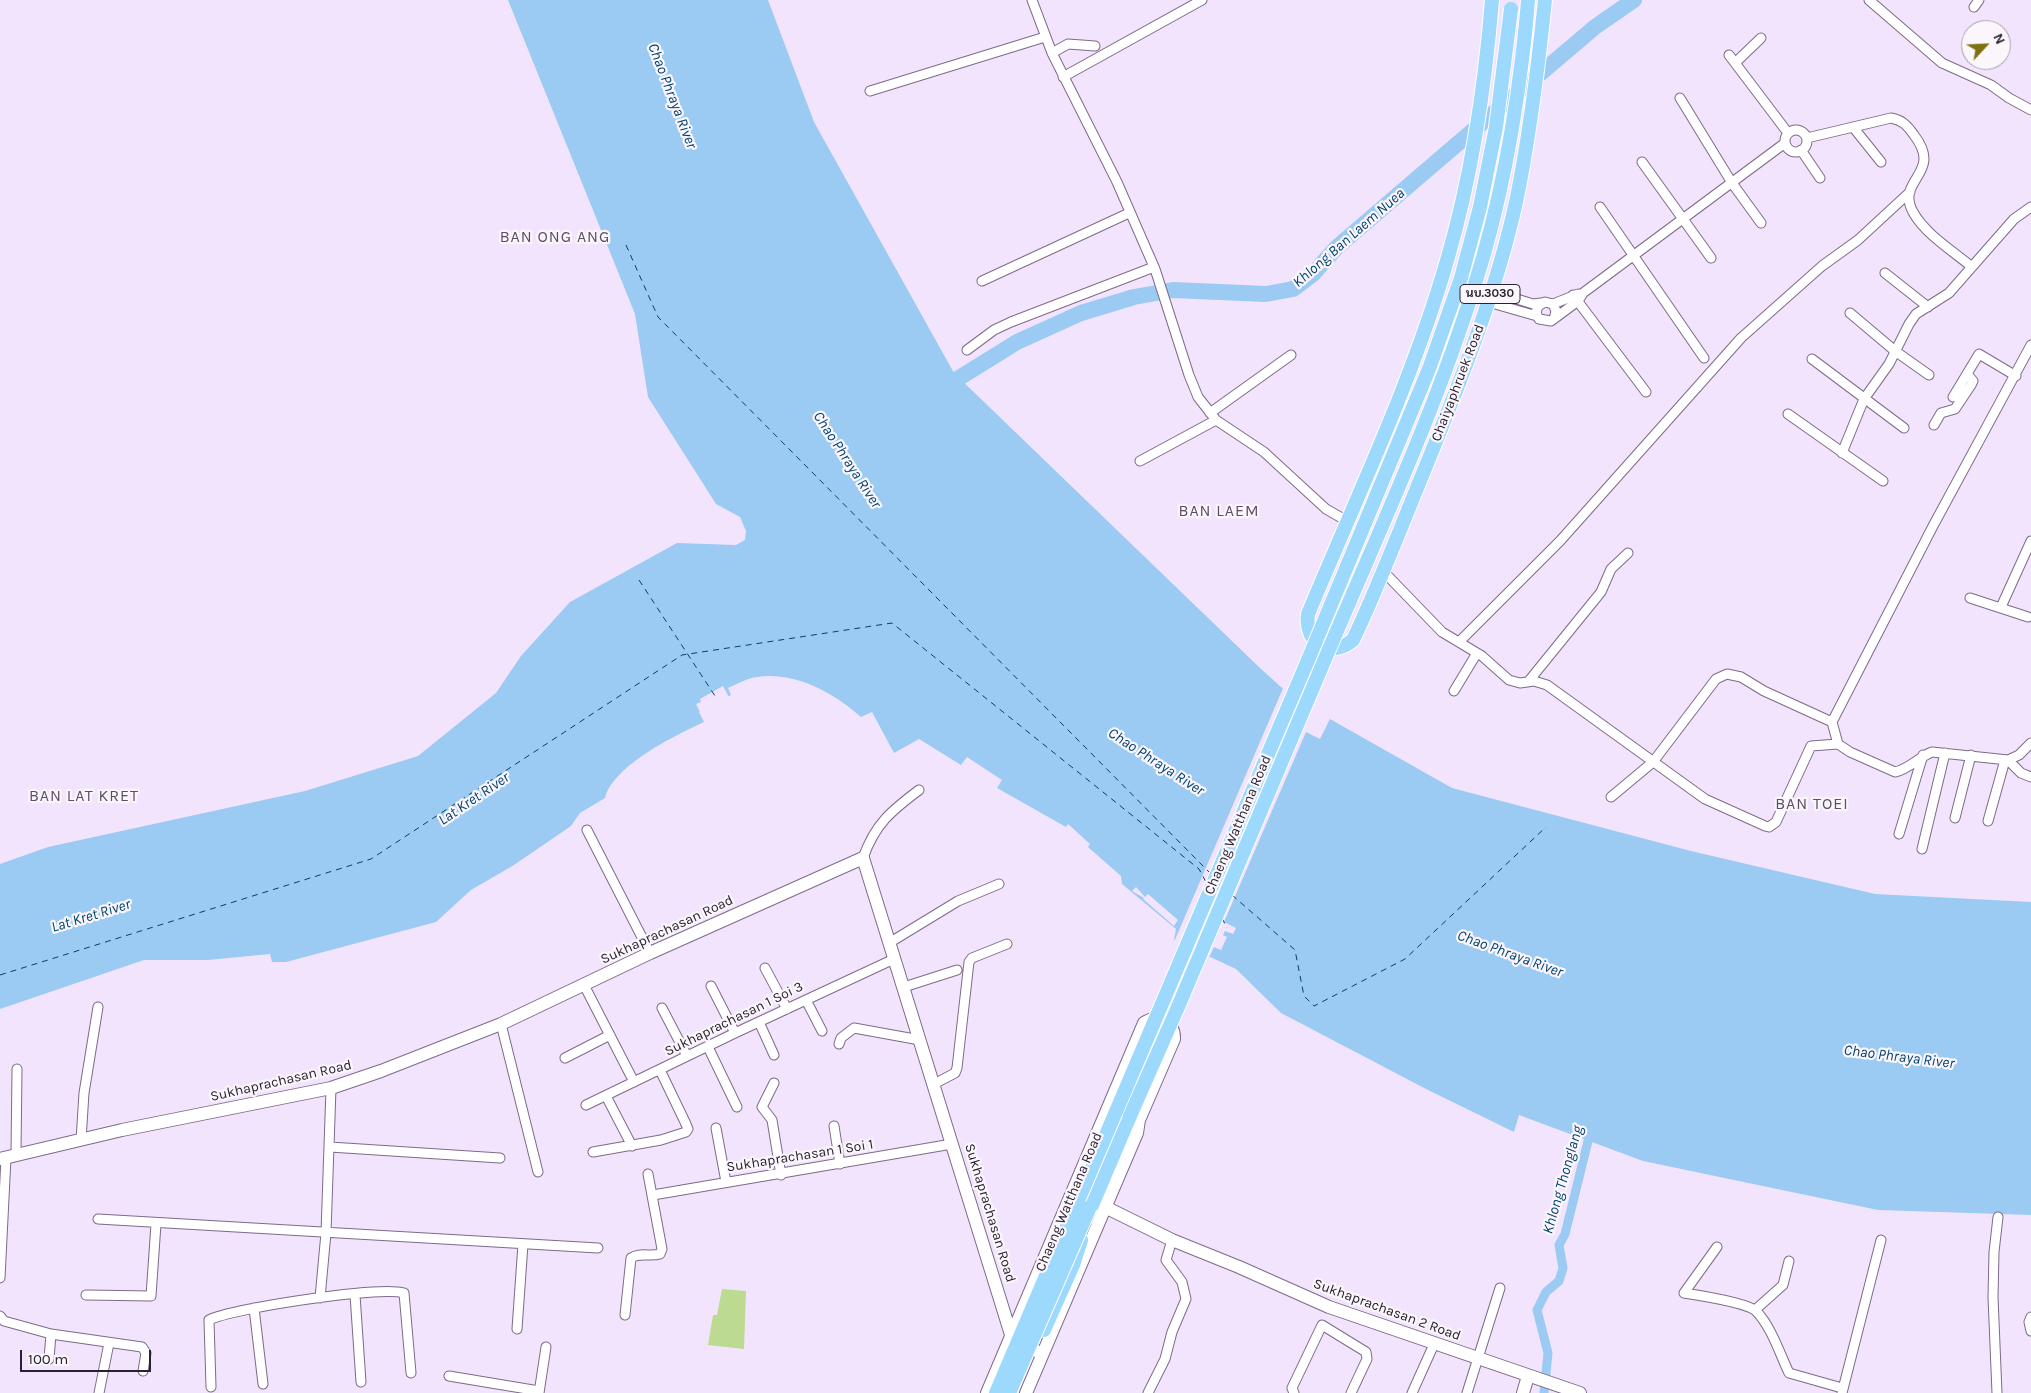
<!DOCTYPE html>
<html>
<head>
<meta charset="utf-8">
<style>
	body { margin:0 }
	#map { position:relative; width:2031px; height:1393px; overflow:hidden; background:#f3e4fd; font-family:Karla,sans-serif }
	canvas { display:block }
	.north { position:absolute; left:1961px; top:20px; width:50px; height:50px; box-sizing:border-box; background:#faf6fc; border:1px solid #a6a1aa; border-radius:50%; rotate:65deg; font-size:14px; font-weight:700; line-height:20px; text-align:center; color:#29222e }
	.north::after { content:''; display:block; margin:auto; width:18px; height:22px; background:#80700e; clip-path:polygon(50% 0,100% 100%,50% 72%,0 100%) }
	.scale { position:absolute; left:20px; top:1350px; width:131px; height:22px; box-sizing:border-box; border:2px solid #29222e; border-top:0; padding-left:6px; font-size:15px; line-height:18px; white-space:nowrap; color:#29222e; -webkit-text-stroke:4px #faf6fc; paint-order:stroke }
</style>
</head>
<body>
<div id="map">
<canvas width="2031" height="1393"></canvas>
<div class="north">N</div>
<div class="scale">100 m</div>
</div>
<script>
const c = document.querySelector('canvas').getContext('2d');
c.lineJoin = 'round';
function fill(path, color) {
  c.fillStyle = color;
  c.fill(path, 'evenodd');
}
function stroke(path, color, width, dash) {
  c.strokeStyle = color;
  c.lineWidth = width;
  c.lineCap = dash ? 'butt' : 'round';
  c.setLineDash(dash || []);
  c.stroke(path);
}
function label(font, color, halo, rows, align = 'center') {
  c.font = font + ' Karla,Sarabun,sans-serif';
  c.lineWidth = 4.5;
  c.setLineDash([]);
  c.textBaseline = 'middle';
  c.strokeStyle = halo;
  c.fillStyle = color;
  for (const [text, x, y, turn = 0] of rows) {
    c.save();
    c.translate(x, y);
    c.rotate((+turn || 0) * Math.PI / 180);
    c.textAlign = isNaN(turn) ? turn : align;
    if (halo) c.strokeText(text, 0, 0);
    c.fillText(text, 0, 0);
    c.restore();
  }
}
const green = new Path2D(`
	M 722,1289 L 746,1291 L 744,1349 L 708,1345 L 713,1315 L 717,1315 Z`);
const water = new Path2D(`
	M 508,0 L 768,0 L 814,122 L 954,373 L 1260,668 L 1281,687 L 1314,710 L 1452,788 L 1691,851 L 1875,894 L 2031,902 L 2031,1215 L 1878,1210 L 1643,1161 L 1519,1115 L 1514,1132 L 1428,1090 L 1281,1013 L 1236,969 L 1174,940 L 1176,929 L 1122,884 L 1121,876 L 1088,847 L 1090,844 L 1068,824 L 1066,827 L 997,788 L 1002,780 L 967,757 L 961,765 L 919,739 L 894,753 L 872,712 L 861,717 C 834,693 795,671 757,677 C 748,678 737,684 728,688 L 731,695 L 699,712 L 704,722 C 674,736 614,765 605,798 L 580,813 L 571,826 L 514,865 L 471,890 L 436,922 L 286,962 L 272,962 L 270,954 L 208,960 L 144,960 L 0,1009 L 0,864 L 48,847 L 305,791 L 418,756 L 496,693 L 521,656 L 570,602 L 677,543 L 736,545 L 745,540 L 746,531 L 740,517 L 716,504 L 648,397 L 635,314 Z`);
const pier = new Path2D(`
	M 723,686 L 730,699 L 701,714 L 696,704 L 701,702 L 700,699 Z
	M 1284,686 L 1330,719 L 1320,739 L 1306,732 L 1224,922 L 1236,928 L 1233,934 L 1225,931 L 1223,935 L 1227,937 L 1221,950 L 1214,947 L 1209,958 L 1174,942 Z
	M 1136,887 L 1145,897 L 1148,894 L 1178,920 L 1174,926 L 1143,899 L 1144,898 L 1132,891 Z`);
const canal = new Path2D(`
	M 1544,1393 L 1548,1353 L 1537,1310 L 1546,1292 L 1559,1281 L 1563,1268 L 1559,1245 L 1565,1234 L 1591,1129`);
const river = new Path2D(`
	M 946,396 L 959,378 L 1017,342 L 1081,313 L 1134,297 L 1173,290 L 1266,294 L 1293,289 L 1313,274 L 1336,248 L 1456,145 L 1595,27 L 1634,0`);
const ferry = new Path2D(`
	M 626,245 L 658,317 L 1210,873
	M 639,580 L 717,699
	M 1232,895 L 1295,950 L 1304,996 L 1314,1006 L 1405,959 L 1546,827
	M 1222,918 L 1227,928
	M 0,975 L 371,859 L 682,655 L 892,623 L 1199,869 L 1206,882`);
const street = new Path2D(`
	M 1032,0 L 1052,53 L 1117,182 L 1155,269 L 1189,375 L 1198,397 L 1216,420 L 1264,452 L 1326,509 L 1347,521
	M 1869,0 L 1942,63 L 1991,85 L 2009,98 L 2031,110
	M 1974,7 L 1979,0
	M 1052,53 L 1068,44 L 1095,46
	M 1729,55 L 1788,133
	M 1735,63 L 1761,38
	M 1063,77 L 1202,0
	M 870,91 L 1045,37
	M 1680,98 L 1732,183 L 1761,223
	M 1853,127 L 1881,162
	M1785 141a11 11 0 1 1 22 0a11 11 0 1 1-22 0Z
	M 1807,138 L 1891,118 C 1902,120 1907,125 1914,135 C 1944,174 1895,179 1913,212 C 1925,234 1953,251 1972,267
	M 1801,150 L 1820,178
	M 1642,162 L 1711,258
	M 1600,207 L 1704,358
	M 1885,273 L 1928,307
	M 982,281 L 1129,213
	M 1491,291 L 1533,304 L 1541,303
	M 1573,295 L 1646,392
	M 1488,302 L 1537,316
	M 1553,304 L 1578,294
	M 1850,313 L 1895,351 L 1929,375
	M 1554,319 L 1556,311 L 1553,304 L 1545,302 L 1538,306 L 1536,313 L 1539,319 L 1551,321 L 1578,301 L 1583,293 L 1785,143
	M 967,350 L 994,330 L 1011,322 L 1154,267
	M 1812,359 L 1904,428
	M 1953,397 L 1979,354 L 2016,376
	M 1210,413 L 1291,355
	M 1788,414 L 1883,481
	M 1934,425 L 1941,413 L 1955,409 L 1971,385 L 1973,381 L 1967,374
	M 1842,453 L 1864,399 L 1889,364 L 1909,324 L 1916,314 L 1949,293 L 2014,219 L 2031,207
	M 1140,461 L 1216,420
	M 1383,571 L 1442,632 L 1482,656 L 1509,680 L 1520,683 L 1534,681 L 1547,685 L 1705,799 L 1765,826 L 1769,827 L 1776,822 L 1811,746 L 1838,744
	M 1970,598 L 2028,617
	M 2001,607 L 2031,541
	M 1459,642 L 1560,541 L 1741,338 L 1822,266 L 1858,240 L 1910,192
	M 1528,682 L 1601,592 L 1611,569 L 1628,553
	M 1454,691 L 1477,653
	M 1832,722 L 1838,744 L 1850,752 L 1895,772 C 1909,769 1919,757 1932,752 L 2008,760 L 2019,755 L 2031,743
	M 2008,760 L 2021,773 L 2031,777
	M 1611,797 L 1653,762 L 1716,679 L 1727,674 L 1741,677 L 1764,691 L 1832,722 L 1933,526 L 2031,345
	M 1955,818 L 1971,755
	M 1988,821 L 2005,760
	M 587,830 L 650,953
	M 1899,834 L 1923,755
	M 1922,849 L 1945,753
	M 863,858 C 875,824 891,811 919,790
	M 889,943 L 958,901 L 999,884
	M 765,968 L 787,1009
	M 584,985 L 634,1082
	M 711,986 L 735,1033
	M 904,987 L 957,970
	M 806,1000 L 822,1031
	M 662,1008 L 687,1056
	M 759,1022 L 774,1055
	M 501,1024 L 538,1172
	M 839,1044 L 841,1038 L 854,1028 L 920,1040
	M 708,1047 L 737,1107
	M 565,1058 L 610,1035
	M 774,1083 L 762,1107 L 772,1120 L 781,1175
	M 934,1084 L 955,1073 L 957,1068 L 969,962 L 972,958 L 1007,944
	M 606,1096 L 632,1146
	M 586,1105 L 735,1033 L 894,959
	M 834,1126 L 840,1164
	M 716,1128 L 726,1182
	M 81,1140 L 84,1093 L 98,1007
	M 330,1147 L 500,1158
	M 593,1152 L 661,1140 L 686,1132 L 688,1129 L 685,1122 L 660,1070
	M 16,1155 L 17,1069
	M 653,1195 L 952,1144
	M 98,1219 L 598,1248
	M 1717,1247 L 1684,1293 C 1697,1295 1747,1303 1756,1311 C 1771,1326 1780,1354 1789,1373 L 1842,1388
	M 0,1278 L 6,1158
	M 86,1295 L 151,1296 L 156,1224
	M 355,1295 L 361,1382
	M 320,1298 L 326,1233 L 331,1088
	M 254,1308 L 263,1384
	M 1755,1310 L 1783,1285 L 1789,1261
	M 625,1315 L 631,1258 C 639,1252 650,1257 660,1254 L 662,1249 L 648,1174
	M 0,1316 L 4,1321 L 51,1334 L 142,1347 L 146,1353 L 143,1371
	M 2031,1317 L 2029,1322 L 2031,1331
	M 517,1329 L 523,1244
	M 49,1359 L 51,1334
	M 449,1376 L 539,1391
	M 211,1387 L 209,1320 C 233,1308 380,1286 404,1293 L 411,1373
	M 99,1393 L 109,1343
	M 539,1393 L 546,1347
	M 1148,1393 L 1165,1359 L 1172,1332 L 1186,1299 L 1182,1282 L 1166,1260 L 1172,1240
	M 1294,1393 L 1292,1388 L 1322,1325 L 1366,1352 L 1367,1359 L 1351,1393
	M 1412,1393 L 1435,1342
	M 1467,1393 L 1500,1288
	M 1842,1393 L 1881,1240
	M 1997,1393 L 1993,1297 L 1994,1252 L 1998,1217`);
const secondary = new Path2D(`
	M 0,1159 L 122,1130 L 331,1088 L 381,1071 L 501,1024 L 650,953 L 863,858 L 1012,1338 L 1042,1354
	M 1105,1207 L 1172,1240 L 1239,1267 L 1329,1307 L 1580,1393
	M 987,1393 L 1144,1023 C 1158,1013 1175,1022 1174,1039 L 1139,1120 L 1137,1133 L 1026,1393
	M 1523,1393 L 1528,1376`);
const primary = new Path2D(`
	M 1492,0 C 1485,87 1472,174 1448,257 C 1413,380 1357,496 1308,614 C 1304,643 1330,659 1353,640 C 1380,583 1402,524 1426,466 C 1461,380 1496,293 1516,202 C 1530,135 1538,68 1545,0
	M 1526,24 L 1528,0
	M 1164,999 L 1308,660
	M 1178,1007 L 1322,666
	M 1087,1217 L 1130,1116
	M 1044,1330 L 1073,1265 L 1081,1240`);
const primaryBridge = new Path2D(`
	M 1308,660 L 1429,369 L 1461,278 L 1480,207 L 1496,127 L 1511,9
	M 1322,666 C 1375,540 1434,415 1475,284 C 1502,199 1517,112 1526,24
	M 1130,1116 L 1178,1007
	M 996,1393 L 1164,999
	M 1009,1393 L 1090,1207`);
const shields = [
	[1490,294,60]
];
const shieldNames = [
	["นบ.3030",1490,294]
];
const streetNames = [
	["Chaiyaphruek Road",1458,383,-69],
	["Chaeng Watthana Road",1238,825,-67],
	["Sukhaprachasan Road",667,930,-25],
	["Sukhaprachasan 1 Soi 3",734,1019,-26],
	["Sukhaprachasan Road",281,1081,-13],
	["Sukhaprachasan 1 Soi 1",800,1156,-9],
	["Chaeng Watthana Road",1069,1202,-67],
	["Sukhaprachasan Road",990,1213,73],
	["Sukhaprachasan 2 Road",1387,1310,20]
];
const waterNames = [
	["Chao Phraya River",672,96,69],
	["Khlong Ban Laem Nuea",1349,238,-41],
	["Chao Phraya River",847,460,57],
	["Chao Phraya River",1156,762,33],
	["Lat Kret River",474,799,-34],
	["Lat Kret River",91,916,-17],
	["Chao Phraya River",1510,954,20],
	["Chao Phraya River",1899,1057,7],
	["Khlong Thonglang",1563,1180,-74]
];
const quarterNames = [
	["BAN ONG ANG",555,237],
	["BAN LAEM",1219,511],
	["BAN LAT KRET",84,796],
	["BAN TOEI",1812,804]
];
fill(green, '#bcda90');
fill(water, '#9bcaf3');
fill(pier, '#f3e4fd');
stroke(canal, '#9bcaf3', 9);
stroke(river, '#9bcaf3', 16);
stroke(ferry, '#00426d', 1, [6, 5]);
stroke(street, '#7d6b88', 11);
stroke(secondary, '#7d6b88', 14);
stroke(primary, '#fff', 16);
stroke(street, '#fff', 9);
stroke(secondary, '#fff', 12);
stroke(primary, '#9dd9fd', 14);
stroke(primaryBridge, '#fff', 16, []);
stroke(primaryBridge, '#9dd9fd', 14);
for (const [x, y, w] of shields) {
  const box = new Path2D();
  box.roundRect(x - w / 2, y - 9.5, w, 19, 4);
  c.fillStyle = '#faf6fc';
  c.fill(box);
  stroke(box, '#29222e', 1);
}
label('bold 12px', '#29222e', null, shieldNames);
label('14px', '#29222e', '#faf6fc', streetNames);
label('italic 15px', '#00426d', '#faf6fc', waterNames);
c.letterSpacing = '1px';
label('16px', '#5e4d68', '#faf6fc', quarterNames);
c.letterSpacing = '0px';
</script>
</body>
</html>
